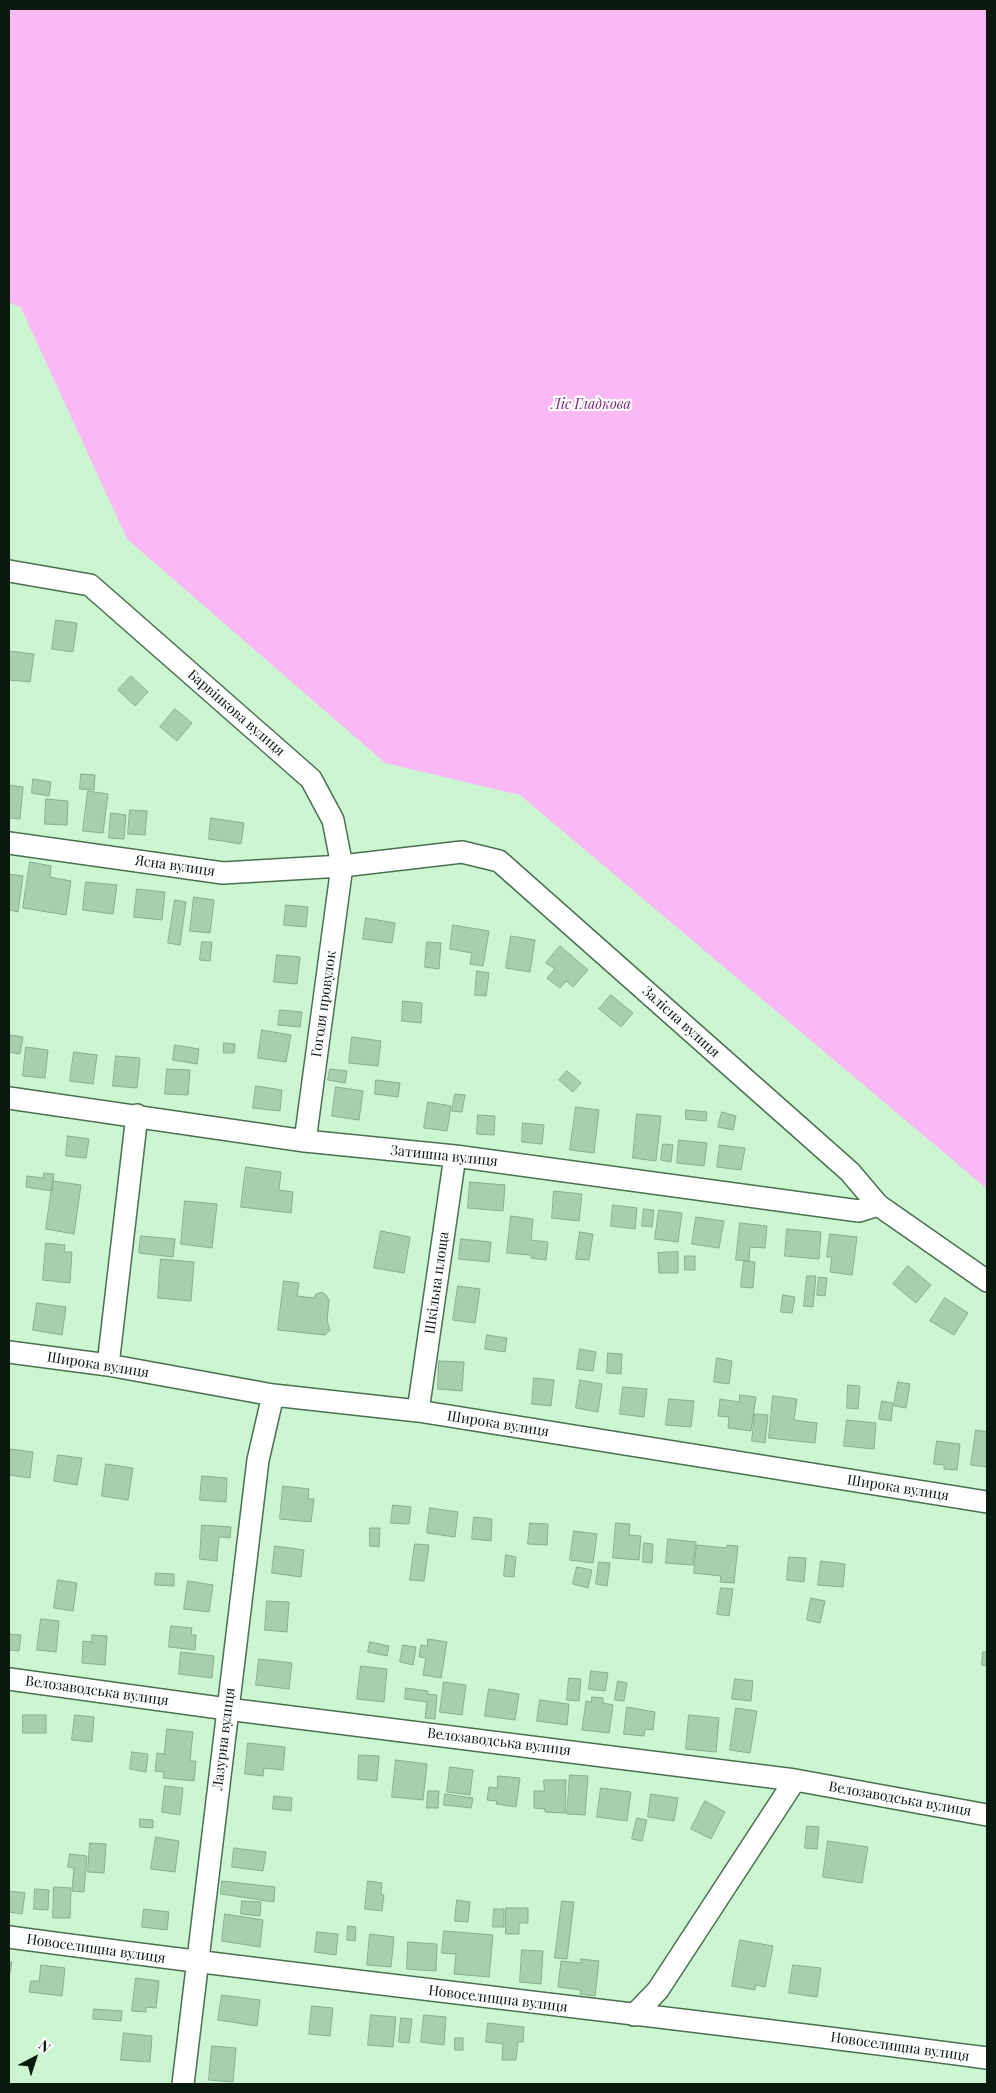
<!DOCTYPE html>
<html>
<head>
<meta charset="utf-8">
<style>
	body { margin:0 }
	#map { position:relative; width:996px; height:2093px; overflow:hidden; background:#cbf6d1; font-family:"Playfair Display",serif }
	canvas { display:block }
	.frame { position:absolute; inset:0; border:10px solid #09190d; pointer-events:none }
	.north { position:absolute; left:10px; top:2033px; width:50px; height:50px; -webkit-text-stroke:4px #fff; paint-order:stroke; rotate:40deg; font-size:14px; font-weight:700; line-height:20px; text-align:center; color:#09190d }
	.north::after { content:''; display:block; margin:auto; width:18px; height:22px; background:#09190d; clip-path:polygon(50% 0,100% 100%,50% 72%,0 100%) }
</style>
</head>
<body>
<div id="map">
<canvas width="996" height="2093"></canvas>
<div class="frame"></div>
<div class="north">N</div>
</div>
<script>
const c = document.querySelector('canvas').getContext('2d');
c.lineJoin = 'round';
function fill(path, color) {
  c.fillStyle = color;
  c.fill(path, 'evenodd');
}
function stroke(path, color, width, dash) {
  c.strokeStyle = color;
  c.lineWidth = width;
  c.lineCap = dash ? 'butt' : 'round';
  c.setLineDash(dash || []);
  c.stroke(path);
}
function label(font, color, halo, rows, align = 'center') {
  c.font = font + ' "Playfair Display",serif';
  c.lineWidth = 4.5;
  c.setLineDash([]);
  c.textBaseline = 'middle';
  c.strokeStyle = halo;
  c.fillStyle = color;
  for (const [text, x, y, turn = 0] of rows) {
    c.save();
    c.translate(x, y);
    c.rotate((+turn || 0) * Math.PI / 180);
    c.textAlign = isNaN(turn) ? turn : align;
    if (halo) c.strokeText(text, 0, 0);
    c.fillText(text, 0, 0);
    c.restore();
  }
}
const green = new Path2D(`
	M 9,9 L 987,9 L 987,1189 L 520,795 L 385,763 L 127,539 L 21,308 L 9,302 Z`);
const building = new Path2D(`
	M 56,620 L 77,623 L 73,652 L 52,649 Z
	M 9,651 L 34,654 L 30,682 L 9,680 Z
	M 131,676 L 148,692 L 135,706 L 118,690 Z
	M 175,709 L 192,723 L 177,741 L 160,727 Z
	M 81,774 L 95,775 L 94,790 L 80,789 Z
	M 33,779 L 51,782 L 49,796 L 32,793 Z
	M 9,785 L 23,787 L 20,819 L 9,818 Z
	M 88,791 L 108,794 L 103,833 L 83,831 Z
	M 46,799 L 68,801 L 67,825 L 45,824 Z
	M 130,810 L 147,811 L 145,835 L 128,834 Z
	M 111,813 L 126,815 L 124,839 L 109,838 Z
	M 211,818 L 244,823 L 241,844 L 209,839 Z
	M 30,862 L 51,866 L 50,877 L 71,881 L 66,915 L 23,908 Z
	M 9,874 L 23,876 L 18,912 L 9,910 Z
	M 86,882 L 117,885 L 113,914 L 83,910 Z
	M 137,889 L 165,892 L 162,920 L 134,917 Z
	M 194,897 L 214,900 L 210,933 L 190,931 Z
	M 175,900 L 186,902 L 180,945 L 168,943 Z
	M 286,905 L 308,907 L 306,927 L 284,925 Z
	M 366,918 L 395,923 L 392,943 L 363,939 Z
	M 453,925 L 489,931 L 483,966 L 470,964 L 472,953 L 450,949 Z
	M 511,936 L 535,940 L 530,972 L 506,968 Z
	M 202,942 L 212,942 L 210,961 L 200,960 Z
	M 427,942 L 441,943 L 439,969 L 425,967 Z
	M 560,946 L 588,970 L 573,987 L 566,981 L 560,988 L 547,978 L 555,969 L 546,963 Z
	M 277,955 L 300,957 L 297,984 L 274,982 Z
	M 477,971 L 489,973 L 486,996 L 475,995 Z
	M 611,995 L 633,1013 L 621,1027 L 599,1009 Z
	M 403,1001 L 422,1003 L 421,1023 L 402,1021 Z
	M 280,1010 L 302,1012 L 300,1027 L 278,1025 Z
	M 262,1030 L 291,1035 L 286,1062 L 258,1058 Z
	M 11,1035 L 23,1037 L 20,1054 L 9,1052 Z
	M 352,1037 L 381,1041 L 378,1066 L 349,1063 Z
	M 224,1043 L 235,1044 L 234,1053 L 224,1053 Z
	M 175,1045 L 199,1049 L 197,1064 L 173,1060 Z
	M 26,1047 L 48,1050 L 45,1078 L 23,1076 Z
	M 74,1052 L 97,1055 L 93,1084 L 70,1081 Z
	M 116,1056 L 140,1058 L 137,1088 L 113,1086 Z
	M 167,1069 L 190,1070 L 188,1095 L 165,1094 Z
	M 330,1069 L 347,1071 L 345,1083 L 328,1080 Z
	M 567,1071 L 581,1083 L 573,1092 L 559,1080 Z
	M 376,1080 L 400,1083 L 398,1097 L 375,1094 Z
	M 256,1086 L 282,1090 L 280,1111 L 253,1108 Z
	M 336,1087 L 363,1091 L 359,1120 L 332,1116 Z
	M 455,1094 L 465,1095 L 462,1112 L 452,1111 Z
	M 428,1102 L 451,1106 L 447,1131 L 424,1128 Z
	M 576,1107 L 599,1110 L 594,1153 L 570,1150 Z
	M 686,1110 L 707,1112 L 706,1121 L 686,1119 Z
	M 722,1112 L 736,1116 L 733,1130 L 718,1127 Z
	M 637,1114 L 661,1116 L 656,1161 L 633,1158 Z
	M 478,1115 L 495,1116 L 494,1135 L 477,1134 Z
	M 523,1123 L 544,1125 L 542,1144 L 522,1142 Z
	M 68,1136 L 89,1139 L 86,1158 L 66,1156 Z
	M 679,1140 L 707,1143 L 704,1166 L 677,1163 Z
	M 663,1144 L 673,1145 L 671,1162 L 661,1160 Z
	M 720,1145 L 745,1148 L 741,1170 L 717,1167 Z
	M 246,1167 L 281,1172 L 279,1190 L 293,1192 L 291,1213 L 241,1207 Z
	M 44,1173 L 54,1174 L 52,1191 L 26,1187 L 27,1176 L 43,1178 Z
	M 53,1181 L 81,1185 L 74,1234 L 46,1229 Z
	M 470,1182 L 505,1185 L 503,1211 L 468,1208 Z
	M 554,1191 L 582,1194 L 579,1221 L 552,1218 Z
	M 185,1201 L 217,1204 L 212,1248 L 181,1244 Z
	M 613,1205 L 637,1208 L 635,1229 L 611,1226 Z
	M 644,1209 L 654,1210 L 652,1227 L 642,1226 Z
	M 659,1210 L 682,1213 L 678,1242 L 655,1239 Z
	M 511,1216 L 533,1219 L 531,1240 L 548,1242 L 546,1260 L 531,1258 L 531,1255 L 507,1253 Z
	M 696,1217 L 724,1221 L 719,1248 L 692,1244 Z
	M 740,1223 L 767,1226 L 765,1248 L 750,1247 L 749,1261 L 736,1260 Z
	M 787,1229 L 821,1232 L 819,1259 L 785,1256 Z
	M 381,1231 L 410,1237 L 404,1273 L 374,1268 Z
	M 580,1232 L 593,1234 L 589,1260 L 576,1259 Z
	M 830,1234 L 857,1237 L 852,1275 L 830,1272 L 832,1257 L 827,1257 Z
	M 141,1236 L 175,1239 L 173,1257 L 139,1253 Z
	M 461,1239 L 491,1242 L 489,1262 L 459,1259 Z
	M 46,1243 L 65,1245 L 64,1252 L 72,1252 L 70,1283 L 43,1280 Z
	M 678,1252 L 678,1273 L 659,1273 L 658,1253 Z
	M 685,1256 L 695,1256 L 695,1270 L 685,1270 Z
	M 161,1259 L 194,1262 L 191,1301 L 158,1298 Z
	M 744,1261 L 755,1262 L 753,1288 L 741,1287 Z
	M 908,1266 L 931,1285 L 916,1303 L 893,1284 Z
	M 807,1276 L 816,1276 L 813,1307 L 804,1306 Z
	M 819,1277 L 827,1278 L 825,1296 L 817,1295 Z
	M 284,1281 L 299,1283 L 297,1296 L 314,1298 L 316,1294 L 322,1292 L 326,1295 L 329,1300 L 327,1321 L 330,1330 L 325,1335 L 278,1330 Z
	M 458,1286 L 480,1289 L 475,1323 L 453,1320 Z
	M 783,1295 L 795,1297 L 792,1313 L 781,1312 Z
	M 945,1298 L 968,1313 L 954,1335 L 930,1321 Z
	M 37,1303 L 66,1307 L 62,1335 L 33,1330 Z
	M 487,1335 L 507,1338 L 505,1352 L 485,1349 Z
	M 580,1349 L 596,1352 L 593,1371 L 577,1369 Z
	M 608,1353 L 622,1354 L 621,1374 L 607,1373 Z
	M 717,1358 L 732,1361 L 729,1384 L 714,1382 Z
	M 439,1361 L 464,1362 L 462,1391 L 438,1389 Z
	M 534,1378 L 554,1380 L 551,1406 L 532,1404 Z
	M 580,1380 L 602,1384 L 598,1412 L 576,1408 Z
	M 898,1382 L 910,1384 L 906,1408 L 894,1406 Z
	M 848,1385 L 860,1386 L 858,1409 L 847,1408 Z
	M 623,1387 L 647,1389 L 644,1417 L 620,1414 Z
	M 740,1395 L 756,1397 L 751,1431 L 728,1428 L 729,1417 L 718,1416 L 720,1399 L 739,1402 Z
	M 773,1396 L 797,1399 L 794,1420 L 817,1423 L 815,1443 L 769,1438 Z
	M 669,1399 L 694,1401 L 691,1427 L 666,1425 Z
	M 882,1401 L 893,1403 L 891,1421 L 879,1419 Z
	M 755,1414 L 768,1415 L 765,1443 L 752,1441 Z
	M 847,1420 L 876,1423 L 874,1449 L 844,1446 Z
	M 976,1430 L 987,1432 L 987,1467 L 971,1465 Z
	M 937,1441 L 960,1444 L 957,1470 L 944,1469 L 944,1465 L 934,1464 Z
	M 10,1449 L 33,1452 L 30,1478 L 9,1475 Z
	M 58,1455 L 82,1458 L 77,1485 L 54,1481 Z
	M 106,1464 L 133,1468 L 128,1500 L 102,1496 Z
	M 202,1476 L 227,1478 L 226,1502 L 200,1500 Z
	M 283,1486 L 309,1489 L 308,1499 L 314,1499 L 311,1522 L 280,1519 Z
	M 393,1505 L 411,1507 L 409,1524 L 391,1523 Z
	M 430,1508 L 458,1512 L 455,1537 L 427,1533 Z
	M 474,1517 L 492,1519 L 491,1541 L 472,1539 Z
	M 530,1523 L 548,1524 L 547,1545 L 528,1544 Z
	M 616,1523 L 630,1524 L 629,1535 L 641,1536 L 639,1560 L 613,1558 Z
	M 202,1525 L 231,1527 L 230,1538 L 219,1537 L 217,1561 L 200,1559 Z
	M 370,1528 L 380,1528 L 379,1547 L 370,1546 Z
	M 574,1531 L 597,1534 L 593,1563 L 570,1560 Z
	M 668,1539 L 696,1542 L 693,1565 L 666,1563 Z
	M 644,1543 L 653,1544 L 652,1563 L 643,1562 Z
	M 415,1544 L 429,1545 L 424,1581 L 410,1580 Z
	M 697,1545 L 726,1548 L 727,1545 L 738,1546 L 734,1583 L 720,1582 L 721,1576 L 694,1573 Z
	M 275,1546 L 304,1550 L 301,1577 L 272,1573 Z
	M 506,1555 L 516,1557 L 514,1577 L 504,1576 Z
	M 789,1557 L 806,1558 L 804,1582 L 787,1580 Z
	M 821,1561 L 845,1564 L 843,1587 L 818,1585 Z
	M 599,1562 L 610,1563 L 607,1586 L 596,1584 Z
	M 577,1567 L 592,1570 L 588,1588 L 573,1584 Z
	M 156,1573 L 174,1574 L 174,1586 L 155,1585 Z
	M 58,1580 L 77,1583 L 73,1611 L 54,1608 Z
	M 188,1581 L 213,1585 L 209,1612 L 184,1609 Z
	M 721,1588 L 733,1589 L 729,1616 L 717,1614 Z
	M 811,1598 L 825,1601 L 820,1623 L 807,1620 Z
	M 267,1601 L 289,1602 L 287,1632 L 265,1630 Z
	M 41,1619 L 59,1621 L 56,1652 L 37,1650 Z
	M 171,1626 L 192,1628 L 191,1635 L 196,1635 L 195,1650 L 169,1647 Z
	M 9,1634 L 21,1635 L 19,1651 L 9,1650 Z
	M 92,1635 L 107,1636 L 105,1665 L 82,1663 L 83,1641 L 92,1642 Z
	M 428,1639 L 447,1642 L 441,1678 L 423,1675 L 426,1658 L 419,1657 L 421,1645 L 427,1646 Z
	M 370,1642 L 389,1646 L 387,1656 L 368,1652 Z
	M 403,1645 L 416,1647 L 413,1665 L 400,1662 Z
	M 181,1652 L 214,1656 L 212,1678 L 179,1674 Z
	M 983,1652 L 987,1652 L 987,1666 L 982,1665 Z
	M 259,1659 L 292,1663 L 289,1689 L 256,1685 Z
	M 361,1666 L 387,1669 L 384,1702 L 357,1699 Z
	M 591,1671 L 608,1673 L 605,1691 L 589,1689 Z
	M 569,1678 L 581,1679 L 579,1701 L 567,1700 Z
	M 735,1679 L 753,1681 L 751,1701 L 732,1699 Z
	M 618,1681 L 627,1683 L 624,1701 L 615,1700 Z
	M 444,1682 L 466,1685 L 462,1715 L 440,1712 Z
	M 406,1688 L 428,1691 L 427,1694 L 437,1695 L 435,1719 L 425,1718 L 427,1702 L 405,1699 Z
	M 489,1689 L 519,1694 L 515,1720 L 485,1716 Z
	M 592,1697 L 603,1698 L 603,1703 L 613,1705 L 609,1733 L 582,1730 L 586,1701 L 591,1702 Z
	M 540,1700 L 569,1704 L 567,1725 L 537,1721 Z
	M 627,1707 L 655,1712 L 653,1730 L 645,1729 L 644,1736 L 624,1734 Z
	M 736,1708 L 757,1711 L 750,1753 L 730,1750 Z
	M 23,1715 L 46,1715 L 46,1733 L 23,1733 Z
	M 75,1715 L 94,1717 L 92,1742 L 72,1740 Z
	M 689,1715 L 719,1718 L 716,1752 L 686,1749 Z
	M 167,1729 L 193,1732 L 190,1761 L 196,1761 L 194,1781 L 163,1778 L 164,1772 L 155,1771 L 157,1753 L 164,1754 Z
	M 248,1743 L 285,1747 L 283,1770 L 264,1768 L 263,1776 L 245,1774 Z
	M 132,1752 L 148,1754 L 146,1772 L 130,1769 Z
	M 359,1755 L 379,1756 L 377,1781 L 358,1779 Z
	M 396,1760 L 427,1764 L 423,1800 L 392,1797 Z
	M 450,1767 L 473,1770 L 470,1795 L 447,1792 Z
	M 570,1775 L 588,1776 L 585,1815 L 567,1814 Z
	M 498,1776 L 520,1778 L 516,1807 L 496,1804 L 497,1801 L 487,1800 L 489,1787 L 497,1788 Z
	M 544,1780 L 566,1780 L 565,1813 L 545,1812 L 545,1809 L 534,1808 L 534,1791 L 544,1791 Z
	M 165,1786 L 183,1788 L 180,1815 L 162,1812 Z
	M 601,1788 L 631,1792 L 627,1821 L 597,1817 Z
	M 428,1791 L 439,1791 L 438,1808 L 427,1808 Z
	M 445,1794 L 473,1798 L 471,1808 L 444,1805 Z
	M 651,1794 L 678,1798 L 674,1821 L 648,1817 Z
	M 274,1796 L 292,1798 L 291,1811 L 273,1809 Z
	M 705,1801 L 725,1812 L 711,1839 L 691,1829 Z
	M 637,1818 L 647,1820 L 642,1841 L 632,1839 Z
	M 140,1819 L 153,1820 L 153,1828 L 140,1827 Z
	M 807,1826 L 819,1827 L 817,1849 L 805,1848 Z
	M 156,1837 L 179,1841 L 175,1872 L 151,1869 Z
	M 828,1841 L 868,1847 L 862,1883 L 823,1877 Z
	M 90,1843 L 106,1844 L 104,1873 L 88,1872 Z
	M 234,1848 L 266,1852 L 263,1871 L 232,1867 Z
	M 70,1854 L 87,1856 L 84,1892 L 72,1891 L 74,1868 L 68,1867 Z
	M 222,1881 L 275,1887 L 274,1902 L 221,1894 Z
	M 368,1881 L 382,1883 L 381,1894 L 384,1895 L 382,1911 L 365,1909 Z
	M 54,1887 L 71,1888 L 70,1918 L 53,1918 Z
	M 35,1889 L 49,1890 L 48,1910 L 34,1909 Z
	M 9,1891 L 25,1893 L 22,1914 L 9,1912 Z
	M 457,1900 L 470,1902 L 468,1922 L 455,1921 Z
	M 242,1901 L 261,1902 L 260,1916 L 241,1914 Z
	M 562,1901 L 574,1902 L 567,1959 L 555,1958 Z
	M 506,1908 L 528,1908 L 528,1923 L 519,1923 L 519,1934 L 506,1934 Z
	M 144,1909 L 169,1912 L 167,1930 L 142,1927 Z
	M 494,1909 L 504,1909 L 504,1927 L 493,1927 Z
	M 225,1914 L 263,1920 L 260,1947 L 222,1941 Z
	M 348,1926 L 356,1927 L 355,1941 L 347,1940 Z
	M 444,1931 L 493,1935 L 489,1977 L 454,1974 L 456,1954 L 442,1953 Z
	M 317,1932 L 338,1934 L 336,1955 L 315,1952 Z
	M 370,1934 L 394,1937 L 391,1967 L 367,1965 Z
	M 740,1940 L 773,1946 L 765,1987 L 756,1985 L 755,1990 L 732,1986 Z
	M 408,1942 L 437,1944 L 436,1971 L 407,1969 Z
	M 522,1950 L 543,1951 L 541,1984 L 520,1982 Z
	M 581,1959 L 599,1961 L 595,1996 L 580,1994 L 581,1990 L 558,1987 L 561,1961 L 581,1963 Z
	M 9,1962 L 12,1962 L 9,1978 Z
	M 41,1965 L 65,1968 L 62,1996 L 29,1992 L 31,1981 L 39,1981 Z
	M 793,1965 L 821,1968 L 817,1997 L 789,1993 Z
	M 136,1978 L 159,1981 L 156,2008 L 146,2007 L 146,2012 L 132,2011 Z
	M 222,1995 L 260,2000 L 257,2026 L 218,2020 Z
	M 312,2006 L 333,2008 L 330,2036 L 309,2034 Z
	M 94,2009 L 122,2011 L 121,2021 L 93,2019 Z
	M 371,2015 L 396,2017 L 393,2047 L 368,2045 Z
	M 424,2015 L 446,2017 L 444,2045 L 421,2042 Z
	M 401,2018 L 412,2019 L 409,2043 L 399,2042 Z
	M 488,2023 L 524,2027 L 523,2042 L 518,2042 L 516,2060 L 502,2060 L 503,2044 L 486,2042 Z
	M 124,2033 L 152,2036 L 150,2062 L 121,2060 Z
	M 455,2038 L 463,2038 L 463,2050 L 455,2050 Z
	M 212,2046 L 236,2048 L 233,2082 L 209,2080 Z`);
const street = new Path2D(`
	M 9,571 L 90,585 L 311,779 L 333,820 L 342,866 L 305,1141
	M 9,843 L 223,873 L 342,866 L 462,852 L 499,861 L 850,1172 L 878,1205 L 987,1281
	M 9,1098 L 305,1141 L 455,1156 L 859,1211 L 878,1205
	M 9,1352 L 108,1365 L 273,1395 L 418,1411 L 987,1502
	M 108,1365 L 137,1115
	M 418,1411 L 455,1156
	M 9,1679 L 227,1709 L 795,1780 L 987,1815
	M 9,1937 C 334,1981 662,2015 987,2058
	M 634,2015 L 658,1990 L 795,1780
	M 183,2084 L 258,1460 L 273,1395`);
const parkNames = [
	["Ліс Гладкова",591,405]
];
const streetNames = [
	["Барвінкова вулиця",236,713,41],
	["Ясна вулиця",175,866,8],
	["Гоголя провулок",324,1004,-82],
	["Залісна вулиця",681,1022,42],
	["Затишна вулиця",444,1156,6],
	["Шкільна площа",437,1283,-82],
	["Широка вулиця",98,1365,9],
	["Широка вулиця",498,1424,9],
	["Широка вулиця",898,1488,9],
	["Велозаводська вулиця",97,1691,8],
	["Лазурна вулиця",224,1739,-83],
	["Велозаводська вулиця",499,1742,7],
	["Велозаводська вулиця",900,1799,10],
	["Новоселищна вулиця",96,1949,8],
	["Новоселищна вулиця",498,1999,7],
	["Новоселищна вулиця",900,2047,8]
];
fill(green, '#fab9f5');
fill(building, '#a6d0ac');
stroke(building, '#86af8d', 1);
stroke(street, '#497050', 24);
stroke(street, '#fff', 21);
label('italic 14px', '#7b2178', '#fff', parkNames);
label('14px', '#09190d', '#fff', streetNames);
</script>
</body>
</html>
